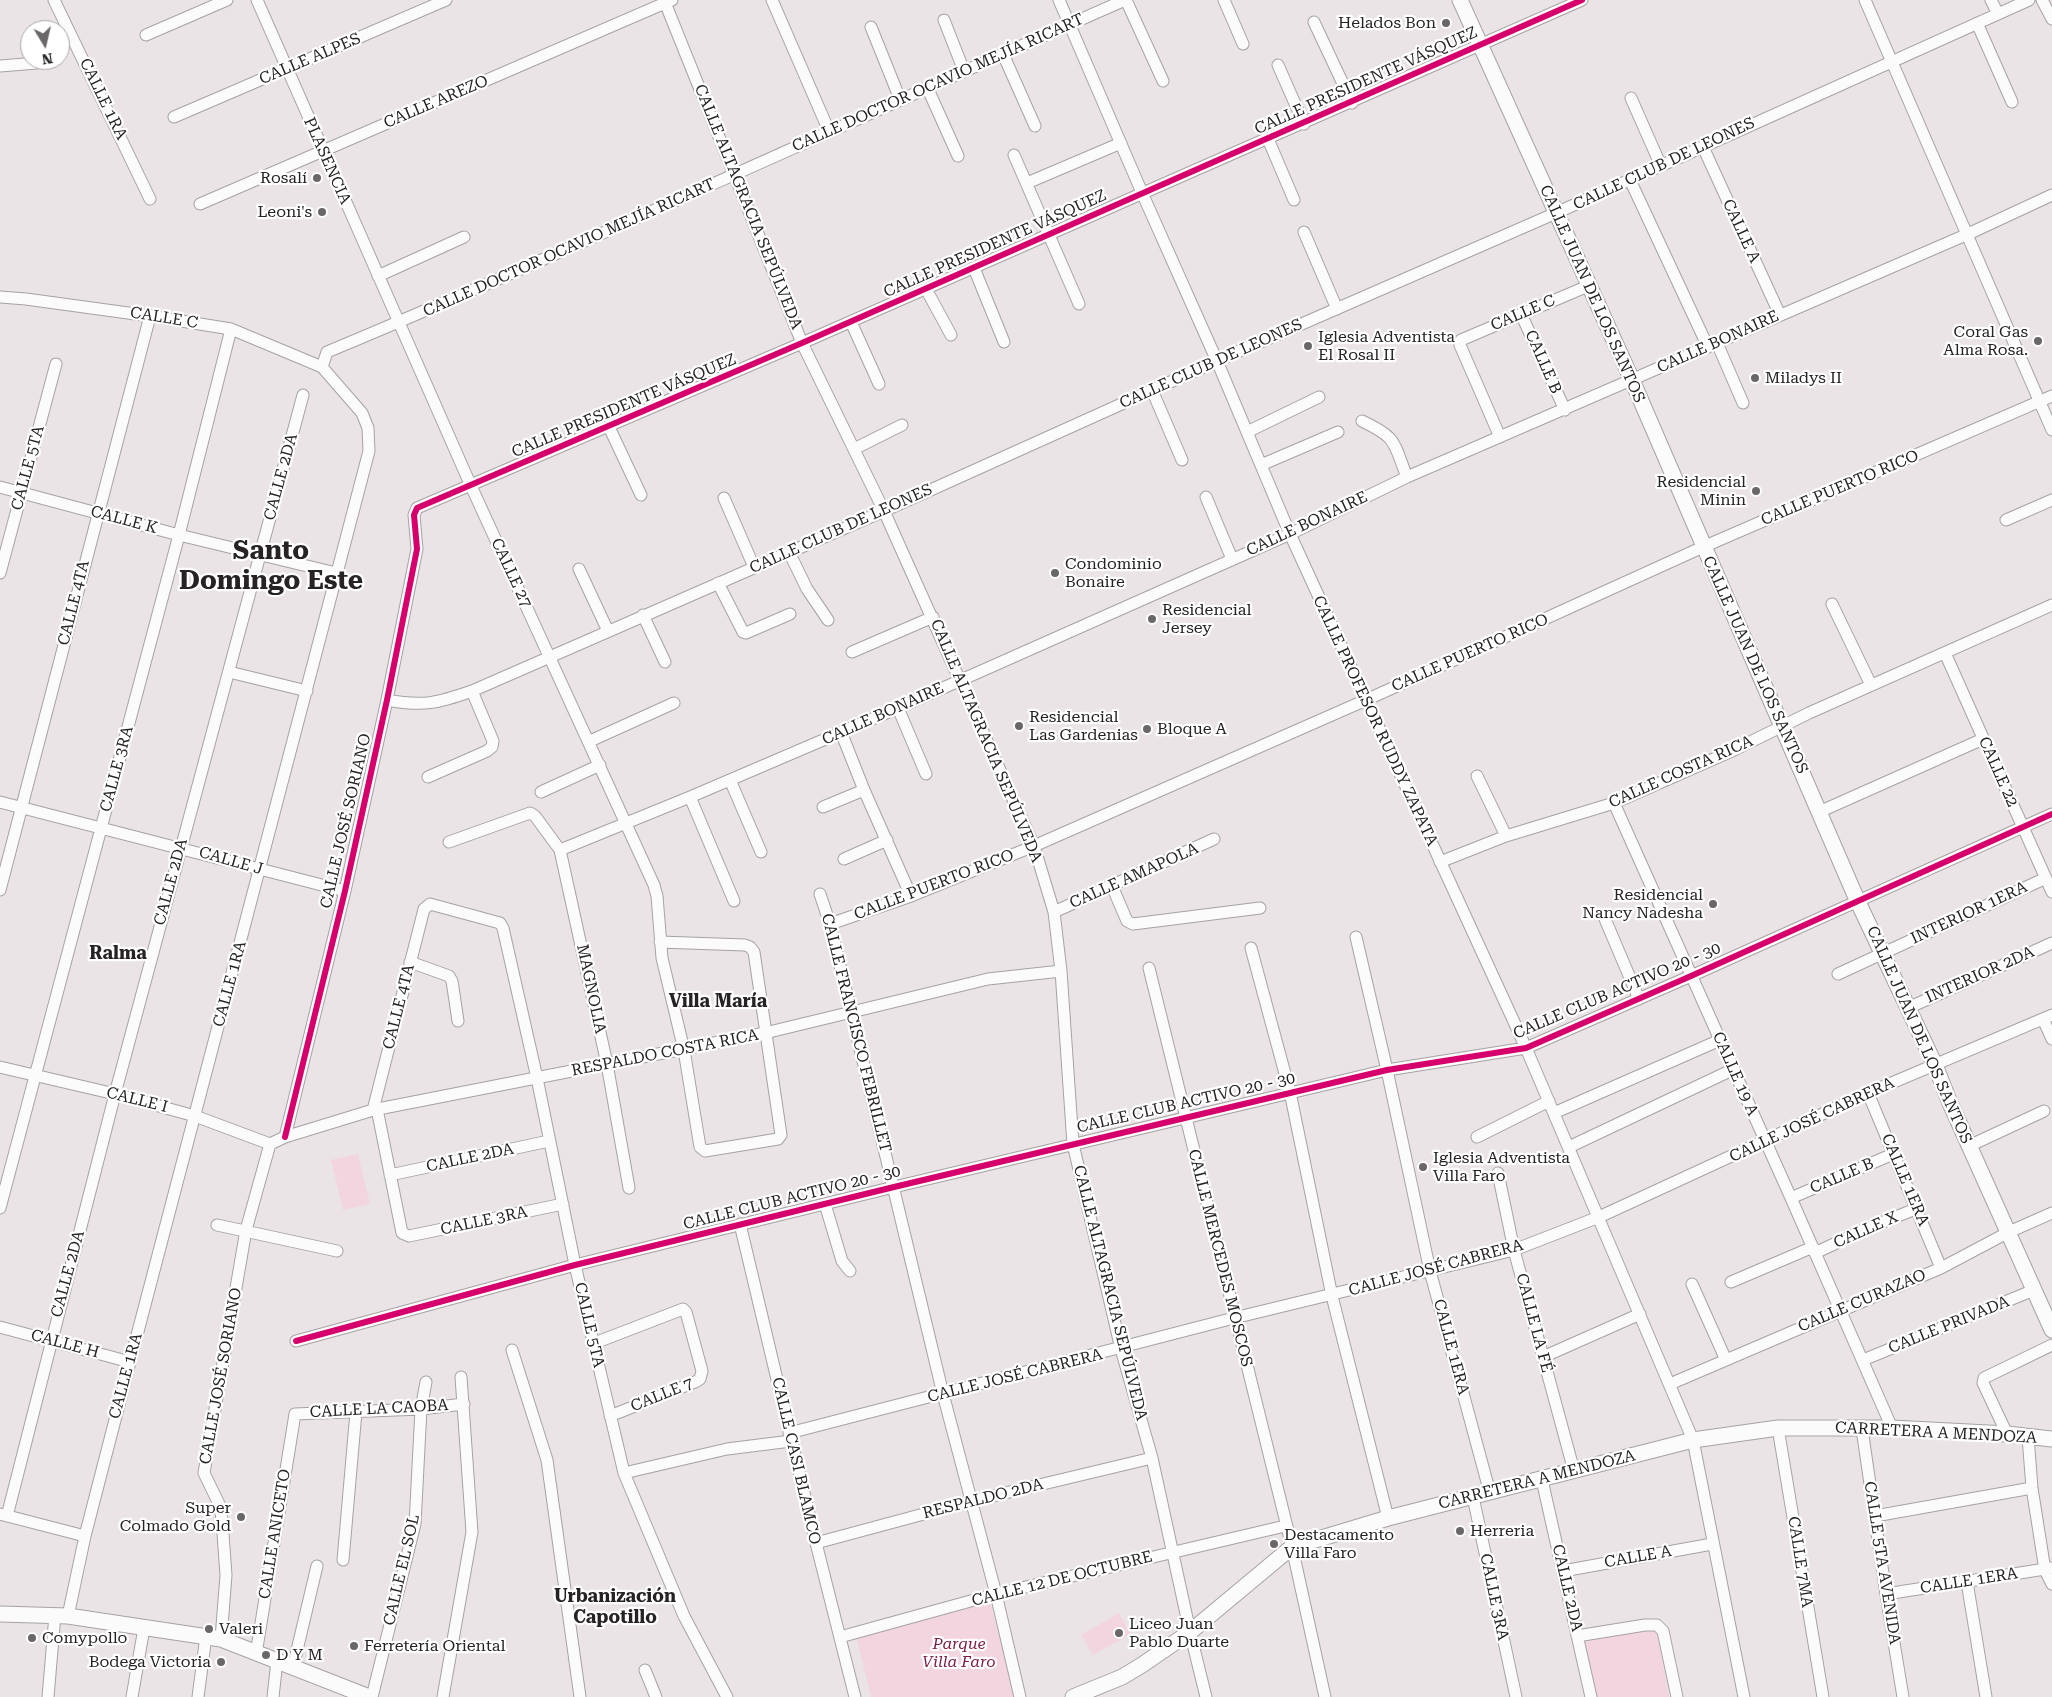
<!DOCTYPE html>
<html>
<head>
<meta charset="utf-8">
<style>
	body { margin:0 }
	#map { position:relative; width:2052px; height:1697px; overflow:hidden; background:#eae4e6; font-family:"Roboto Serif",serif }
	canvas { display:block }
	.north { position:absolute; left:20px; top:20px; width:50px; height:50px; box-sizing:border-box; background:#fff; border:1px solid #a9a7a7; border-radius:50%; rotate:171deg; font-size:14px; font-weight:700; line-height:20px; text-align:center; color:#272324 }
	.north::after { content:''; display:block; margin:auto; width:18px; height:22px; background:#6b6768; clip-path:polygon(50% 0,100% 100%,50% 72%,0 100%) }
</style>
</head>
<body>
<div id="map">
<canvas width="2052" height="1697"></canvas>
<div class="north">N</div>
</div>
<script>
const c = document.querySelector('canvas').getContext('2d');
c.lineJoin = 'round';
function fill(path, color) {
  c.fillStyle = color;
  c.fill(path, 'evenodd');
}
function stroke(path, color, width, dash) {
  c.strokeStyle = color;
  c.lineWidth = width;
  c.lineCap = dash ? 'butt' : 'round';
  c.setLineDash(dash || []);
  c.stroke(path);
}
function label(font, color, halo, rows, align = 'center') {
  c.font = font + ' "Roboto Serif",serif';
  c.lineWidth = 4.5;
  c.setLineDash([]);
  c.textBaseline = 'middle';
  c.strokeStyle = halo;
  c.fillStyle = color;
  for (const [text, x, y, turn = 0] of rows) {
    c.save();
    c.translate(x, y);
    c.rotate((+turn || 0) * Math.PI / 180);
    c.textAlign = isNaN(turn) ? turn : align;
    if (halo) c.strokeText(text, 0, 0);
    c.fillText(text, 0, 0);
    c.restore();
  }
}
const green = new Path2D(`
	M 358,1154 L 370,1204 L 343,1210 L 331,1160 Z
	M 990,1602 L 1015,1697 L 871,1697 L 856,1636 Z
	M 1119,1613 L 1131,1634 L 1093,1655 L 1081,1635 Z
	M 1656,1627 L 1669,1697 L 1597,1697 L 1585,1642 Z`);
const street = new Path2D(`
	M 54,0 L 150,199
	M 257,0 L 471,486 L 654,885 L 657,896 L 662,958 L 684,1050 L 700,1147 L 705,1151 L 778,1139 L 781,1135 L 754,952 L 750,947 L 745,945 L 660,942
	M 664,0 L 802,343 L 884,511 L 1034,846 L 1054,912 L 1061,971 L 1073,1144 L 1121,1349 L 1152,1458 L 1190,1632 L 1206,1697
	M 772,0 L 829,131
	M 1059,0 L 1143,195 L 1217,361 L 1290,534 L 1526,1048 L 1693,1440 L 1744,1697
	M 1126,0 L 1163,81
	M 1224,0 L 1243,44
	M 1865,0 L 2052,430
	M 1991,0 L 1998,14
	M 2042,0 L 2052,19
	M 944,20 L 964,71
	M 1314,22 L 1352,103
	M 1977,23 L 2012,102
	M 871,27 L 900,99
	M 146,35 L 227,0
	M 1003,54 L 1035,126
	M 1278,65 L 1304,124
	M 0,66 L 37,63
	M 927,87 L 958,156
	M 1631,98 L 1661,166
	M 174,117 L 446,0
	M 1268,139 L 1294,200
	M 1703,147 L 1780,315
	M 1014,155 L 1079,304
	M 1630,180 L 1708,347
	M 1027,183 L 1121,143
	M 200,204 L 672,0
	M 1304,232 L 1337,309
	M 974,268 L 1004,342
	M 378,276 L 464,237
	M 926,289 L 951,335
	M 0,297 L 26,299 L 150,316 L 231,329 L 322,367 L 362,413 L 368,428 L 369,451 L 130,1362 L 85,1536 L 68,1616
	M 1521,314 L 1565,410
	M 851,322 L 879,384
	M 1717,343 L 1743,403
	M 322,367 L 327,352 C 595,240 859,117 1125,0
	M 1152,390 L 1182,460
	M 1362,421 C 1398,438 1393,442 1407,477
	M 609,427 L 641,495
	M 1247,432 L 1319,397
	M 1500,437 L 1460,345 L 1461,340 L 1588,286
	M 854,449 L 902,425
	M 1261,465 L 1338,432
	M 0,487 L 179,535 L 336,573
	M 1206,497 L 1232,559
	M 724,498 L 754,567
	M 2006,520 L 2052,500
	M 789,552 L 807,589 L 828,620
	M 579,569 L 608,631
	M 0,573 L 56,364
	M 718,583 L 743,632 L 746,633 L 790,614
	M 1832,604 L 1871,685
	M 643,615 L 665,662
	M 852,652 L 933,617
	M 1945,653 L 2052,892
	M 229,672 L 307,691
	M 387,700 C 423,707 438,703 472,691 L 884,511 L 1217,361 L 1556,213 L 2029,0
	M 898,708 L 926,774
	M 841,732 L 864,790 L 911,896
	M 590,741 L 674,703
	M 1477,776 L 1506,836
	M 428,777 L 487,751 L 492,747 L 493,741 L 472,691
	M 730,780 L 761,852
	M 541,792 L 600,765
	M 690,797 L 734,901
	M 0,802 L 345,891
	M 1614,803 L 1791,1198 L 1892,1428
	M 823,807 L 864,790
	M 1819,812 L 1983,739
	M 449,842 L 530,813 L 535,816 L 560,850 L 607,1064 L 629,1188
	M 560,850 L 690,797 L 898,708 L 1290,534 L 1407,477 L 1968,234 L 2052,195
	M 844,859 L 887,840
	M 1440,862 L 1506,836 L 1614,803 L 1734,750 L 1809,713 L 2052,605
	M 1112,886 L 1127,921 L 1133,924 L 1260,908
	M 0,890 L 150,316
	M 820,894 L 830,924 L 943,1394 L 996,1594 L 1020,1697
	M 1054,912 L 1214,839
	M 1605,919 L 1639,999
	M 830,924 L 911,896 L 1034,846 L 1366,700 L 1703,547 L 2052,396
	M 1356,937 L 1387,1070 L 1430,1271 L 1490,1493
	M 1251,948 L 1290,1092 L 1332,1296 L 1388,1518
	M 410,962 L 449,976 L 452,981 L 458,1021
	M 1149,968 L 1292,1547 L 1325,1697
	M 1838,974 L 2046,878
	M 1908,1008 L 2052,943
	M 2043,1019 L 2052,1039
	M 0,1067 L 115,1094 L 195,1116 L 270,1144
	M 1868,1093 L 1941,1268
	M 377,1109 L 402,1233 L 409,1236 L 563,1204
	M 373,1110 L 424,909 L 430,904 L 500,923 L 503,928 L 537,1078 L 575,1265 L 624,1473 L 684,1616 L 727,1697
	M 1554,1113 L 1720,1040
	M 285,1137 L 345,891 L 387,700 L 417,549 L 414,515 L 417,508 L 802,343 L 1582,0
	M 1477,1137 L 1549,1101
	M 270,1144 L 285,1137 L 373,1110 L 765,1033 L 988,979 L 1061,971
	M 1969,1146 L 2044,1111
	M 1569,1147 L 1734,1069
	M 1498,1173 L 1514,1250 L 1574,1471
	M 390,1175 L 549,1141
	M 1791,1198 L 1893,1154
	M 825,1204 L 842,1261 L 850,1271
	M 0,1208 L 179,535 L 231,329
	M 740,1224 L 816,1543 L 855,1697
	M 217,1225 L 337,1251
	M 1815,1253 L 1868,1228 L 1918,1208
	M 1731,1282 L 1813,1247
	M 1692,1284 L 1726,1360
	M 0,1327 L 130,1362
	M 296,1341 L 575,1265 L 894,1187 L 1387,1070 L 1526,1048 L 1691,976 L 2052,814
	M 592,1344 L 683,1309 L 686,1312 L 702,1371 L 700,1379 L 695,1382 L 610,1416
	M 512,1350 L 547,1460 L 580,1697
	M 1543,1357 L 1640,1314
	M 1863,1360 L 2034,1290
	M 1670,1384 L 1941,1268 L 2009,1232 L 2052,1213
	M 1778,1428 L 1823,1697
	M 1862,1429 L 1886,1594 L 1903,1697
	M 789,1433 L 1234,1318 L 1514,1250 L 1599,1217 L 1868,1093 L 2052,1015
	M 2007,1434 L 1983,1383 L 1984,1378 L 2052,1345
	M 2028,1437 L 2032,1488 L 2045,1570 L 2052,1584
	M 624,1473 L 727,1449 L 791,1441
	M 1542,1480 L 1591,1697
	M 1473,1497 L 1516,1697
	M 0,1514 L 85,1536
	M 7,1516 L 115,1094 L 303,395
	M 1875,1516 L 2032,1488
	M 816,1543 L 972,1501 L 1152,1458
	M 343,1560 L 356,1412
	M 1563,1571 L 1712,1544
	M 1967,1582 L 1986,1697
	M 1886,1594 L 2052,1568
	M 1577,1636 L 1645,1625 L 1657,1625 L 1663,1631 L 1677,1697
	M 840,1637 L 996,1594 L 1285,1526
	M 221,1639 L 226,1575 L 222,1520 L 220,1506 L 204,1473 L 246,1230 L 270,1144
	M 256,1654 L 295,1414 L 421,1409 L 464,1404
	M 293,1667 L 317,1566
	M 645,1670 L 656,1697
	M 48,1697 L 55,1615
	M 132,1697 L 144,1628
	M 198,1697 L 206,1636
	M 273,1697 L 277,1661
	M 372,1697 L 415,1524 L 421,1409 L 426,1382
	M 443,1697 L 472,1532 L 461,1377`);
const secondary = new Path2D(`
	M 1460,0 L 1632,380 L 1858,902 L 1935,1065 L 1950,1103 L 2052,1330
	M 0,1614 L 68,1616 L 221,1639 L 369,1697
	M 1073,1697 L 1122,1677 L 1142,1665 L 1190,1632 L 1292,1547 L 1388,1518 L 1693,1440 L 1778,1428 L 1892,1428 L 2007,1434 L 2052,1439`);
const cycleway = new Path2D(`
	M 285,1137 L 345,891 L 387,700 L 417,549 L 414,515 L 417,508 L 802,343 L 1582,0
	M 296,1341 L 575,1265 L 894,1187 L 1387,1070 L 1526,1048 L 1691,976 L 2052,814`);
const markers = [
	[1446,23,5,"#6b6768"],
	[317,178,5,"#6b6768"],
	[322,212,5,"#6b6768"],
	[2038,341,5,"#6b6768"],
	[1308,346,5,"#6b6768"],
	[1755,378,5,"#6b6768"],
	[1756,491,5,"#6b6768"],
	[1055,573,5,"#6b6768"],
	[1152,619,5,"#6b6768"],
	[1019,726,5,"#6b6768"],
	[1147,729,5,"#6b6768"],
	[1713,904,5,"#6b6768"],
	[1423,1167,5,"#6b6768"],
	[241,1517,5,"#6b6768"],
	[1460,1531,5,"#6b6768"],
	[1274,1544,5,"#6b6768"],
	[209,1629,5,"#6b6768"],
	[1119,1633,5,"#6b6768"],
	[32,1638,5,"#6b6768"],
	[354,1646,5,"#6b6768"],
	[266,1655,5,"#6b6768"],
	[221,1662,5,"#6b6768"]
];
const poiNames = [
	["Helados Bon",1436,23,"right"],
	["Rosalí",307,178,"right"],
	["Leoni's",312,212,"right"],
	["Coral Gas",2028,332,"right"],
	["Alma Rosa.",2028,350,"right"],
	["Iglesia Adventista",1318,337],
	["El Rosal II",1318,355],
	["Miladys II",1765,378],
	["Residencial",1746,482,"right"],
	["Minin",1746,500,"right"],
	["Condominio",1065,564],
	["Bonaire",1065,582],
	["Residencial",1162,610],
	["Jersey",1162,628],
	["Residencial",1029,717],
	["Las Gardenias",1029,735],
	["Bloque A",1157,729],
	["Residencial",1703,895,"right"],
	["Nancy Nadesha",1703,913,"right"],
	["Iglesia Adventista",1433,1158],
	["Villa Faro",1433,1176],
	["Super",231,1508,"right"],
	["Colmado Gold",231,1526,"right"],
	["Herreria",1470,1531],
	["Destacamento",1284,1535],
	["Villa Faro",1284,1553],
	["Liceo Juan",1129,1624],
	["Pablo Duarte",1129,1642],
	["Valeri",219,1629],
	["Comypollo",42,1638],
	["Ferretería Oriental",364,1646],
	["D Y M",276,1655],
	["Bodega Victoria",211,1662,"right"]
];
const streetNames = [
	["CALLE ALPES",310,59,-23],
	["CALLE PRESIDENTE VÁSQUEZ",1366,81,-24],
	["CALLE DOCTOR OCAVIO MEJÍA RICART",938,83,-24],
	["CALLE 1RA",103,99,64],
	["CALLE AREZO",436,102,-23],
	["PLASENCIA",327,161,66],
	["CALLE CLUB DE LEONES",1664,164,-25],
	["CALLE ALTAGRACIA SEPÚLVEDA",748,207,68],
	["CALLE A",1741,231,65],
	["CALLE PRESIDENTE VÁSQUEZ",995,244,-24],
	["CALLE DOCTOR OCAVIO MEJÍA RICART",569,248,-24],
	["CALLE JUAN DE LOS SANTOS",1592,294,66],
	["CALLE C",1523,313,-23],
	["CALLE C",164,318,9],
	["CALLE BONAIRE",1718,342,-24],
	["CALLE B",1543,362,66],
	["CALLE CLUB DE LEONES",1211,364,-24],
	["CALLE PRESIDENTE VÁSQUEZ",624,406,-23],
	["CALLE 5TA",28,468,-75],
	["CALLE 2DA",281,477,-75],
	["CALLE PUERTO RICO",1840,488,-23],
	["CALLE K",124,520,15],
	["CALLE BONAIRE",1307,524,-25],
	["CALLE CLUB DE LEONES",841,529,-24],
	["CALLE 27",511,573,65],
	["CALLE 4TA",74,603,-76],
	["CALLE PUERTO RICO",1470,653,-24],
	["CALLE JUAN DE LOS SANTOS",1755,665,66],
	["CALLE BONAIRE",883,714,-24],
	["CALLE PROFESOR RUDDY ZAPATA",1375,721,65],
	["CALLE ALTAGRACIA SEPÚLVEDA",986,741,67],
	["CALLE 3RA",117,769,-75],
	["CALLE COSTA RICA",1681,772,-24],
	["CALLE 22",1998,772,66],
	["CALLE JOSÉ SORIANO",346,821,-77],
	["CALLE J",231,861,16],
	["CALLE AMAPOLA",1134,876,-24],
	["CALLE 2DA",171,882,-75],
	["CALLE PUERTO RICO",934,885,-21],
	["INTERIOR 1ERA",1969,913,-25],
	["INTERIOR 2DA",1980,975,-24],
	["CALLE 1RA",230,984,-75],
	["MAGNOLIA",591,989,78],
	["CALLE CLUB ACTIVO 20 - 30",1617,991,-23],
	["CALLE 4TA",399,1007,-76],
	["CALLE FRANCISCO FEBRILLET",856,1033,76],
	["CALLE JUAN DE LOS SANTOS",1919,1035,66],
	["RESPALDO COSTA RICA",665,1053,-11],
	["CALLE 19 A",1735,1074,66],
	["CALLE I",137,1100,14],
	["CALLE CLUB ACTIVO 20 - 30",1186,1103,-13],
	["CALLE JOSÉ CABRERA",1812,1120,-25],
	["CALLE 2DA",470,1158,-12],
	["CALLE B",1842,1176,-23],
	["CALLE 1ERA",1905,1180,67],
	["CALLE CLUB ACTIVO 20 - 30",792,1198,-14],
	["CALLE 3RA",484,1221,-12],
	["CALLE X",1866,1230,-24],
	["CALLE MERCEDES MOSCOS",1220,1258,76],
	["CALLE JOSÉ CABRERA",1436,1268,-15],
	["CALLE 2DA",68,1274,-75],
	["CALLE ALTAGRACIA SEPÚLVEDA",1110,1293,76],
	["CALLE CURAZAO",1862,1301,-23],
	["CALLE LA FÉ",1534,1323,75],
	["CALLE 5TA",589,1325,77],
	["CALLE PRIVADA",1949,1325,-22],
	["CALLE H",65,1344,15],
	["CALLE 1ERA",1451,1347,75],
	["CALLE 1RA",126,1376,-75],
	["CALLE JOSÉ SORIANO",221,1376,-80],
	["CALLE JOSÉ CABRERA",1015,1376,-14],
	["CALLE 7",662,1395,-22],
	["CALLE LA CAOBA",379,1409,-3],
	["CARRETERA A MENDOZA",1936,1433,3],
	["CALLE CASI BLAMCO",796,1461,77],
	["CARRETERA A MENDOZA",1537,1480,-14],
	["RESPALDO 2DA",983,1499,-14],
	["CALLE ANICETO",275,1534,-81],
	["CALLE A",1638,1557,-10],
	["CALLE 7MA",1800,1562,81],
	["CALLE 5TA AVENIDA",1882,1563,81],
	["CALLE EL SOL",402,1570,-77],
	["CALLE 12 DE OCTUBRE",1062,1579,-14],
	["CALLE 1ERA",1969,1581,-9],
	["CALLE 2DA",1567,1588,77],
	["CALLE 3RA",1494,1597,78]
];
const parkNames = [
	["Parque",959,1644],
	["Villa Faro",959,1662]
];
const neighbourhoodNames = [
	["Ralma",118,954],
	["Villa María",718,1002],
	["Urbanización",615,1597],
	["Capotillo",615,1618]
];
const townNames = [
	["Santo",271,551],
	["Domingo Este",271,581]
];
fill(green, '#f2d5de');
stroke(street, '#a6a2a3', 13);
stroke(secondary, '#a6a2a3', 17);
stroke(street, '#fcfbfb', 11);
stroke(secondary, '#fcfbfb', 15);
stroke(cycleway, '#d6006c', 6);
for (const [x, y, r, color] of markers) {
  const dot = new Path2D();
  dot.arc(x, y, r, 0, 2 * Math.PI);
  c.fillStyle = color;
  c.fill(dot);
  stroke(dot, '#fff', 2);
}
label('16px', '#272324', '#fff', poiNames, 'left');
label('16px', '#272324', '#fff', streetNames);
label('italic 16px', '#7b1b45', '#fff', parkNames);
label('bold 18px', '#272324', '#fff', neighbourhoodNames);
label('bold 26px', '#272324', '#fff', townNames);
</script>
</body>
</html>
